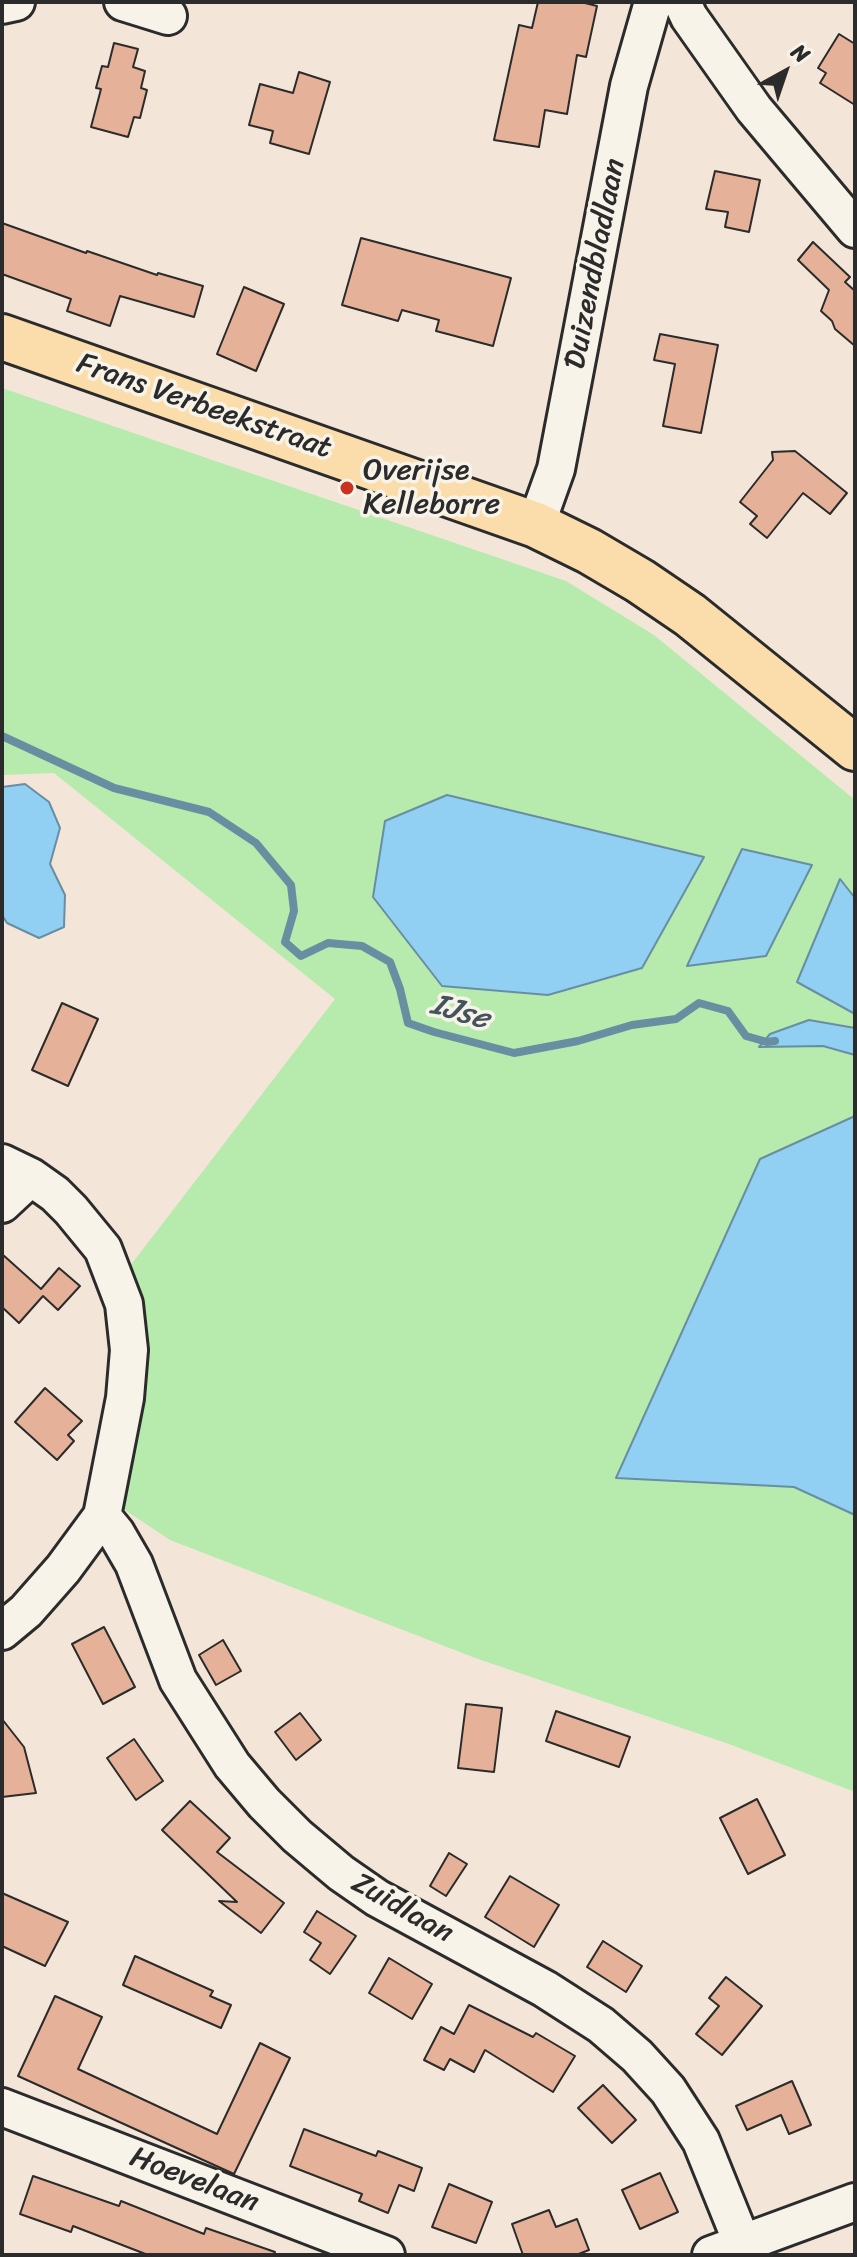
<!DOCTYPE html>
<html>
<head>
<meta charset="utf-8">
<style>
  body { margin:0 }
  #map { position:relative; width:857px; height:2257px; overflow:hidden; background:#f3e6d8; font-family:Sriracha,sans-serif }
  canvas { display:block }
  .frame { position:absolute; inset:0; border:4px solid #2b2b2b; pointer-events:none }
  .north { position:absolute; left:745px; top:32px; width:80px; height:80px; -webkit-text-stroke:6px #f7f3e8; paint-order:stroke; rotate:40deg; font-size:22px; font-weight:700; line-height:32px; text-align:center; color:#2b2b2b }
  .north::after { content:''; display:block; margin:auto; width:28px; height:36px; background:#2b2b2b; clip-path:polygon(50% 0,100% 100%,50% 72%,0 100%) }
</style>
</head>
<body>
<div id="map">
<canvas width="857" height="2257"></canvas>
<div class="frame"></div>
<div class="north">N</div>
</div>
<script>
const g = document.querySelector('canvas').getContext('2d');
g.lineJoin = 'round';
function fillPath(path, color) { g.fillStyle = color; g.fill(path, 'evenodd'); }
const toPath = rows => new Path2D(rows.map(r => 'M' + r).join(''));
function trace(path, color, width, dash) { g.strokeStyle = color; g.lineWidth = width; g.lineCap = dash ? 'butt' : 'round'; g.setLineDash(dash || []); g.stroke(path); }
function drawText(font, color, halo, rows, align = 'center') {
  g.font = font + ' Sriracha,sans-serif'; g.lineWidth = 7; g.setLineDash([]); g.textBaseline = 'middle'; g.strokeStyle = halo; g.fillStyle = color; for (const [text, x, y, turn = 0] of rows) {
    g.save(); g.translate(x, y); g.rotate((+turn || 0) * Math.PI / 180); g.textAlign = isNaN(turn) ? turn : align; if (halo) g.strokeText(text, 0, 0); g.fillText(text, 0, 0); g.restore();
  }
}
fillPath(toPath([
  [2,388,566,581,654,635,855,800,855,898,841,880,797,982,855,1014,855,1116,760,1159,616,1477,794,1487,855,1515,855,1792,729,1744,478,1659,170,1540,119,1506,150,1349,130,1266,335,999,54,773,2,775]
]), '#b6ebad');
const water = toPath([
  [25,784,49,802,60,828,50,864,65,895,64,927,39,938,7,923,2,915,2,787,25,784],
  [447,795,704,857,642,968,548,995,442,986,373,897,385,821,447,795],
  [742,849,812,865,766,956,687,966,742,849],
  [840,879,855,898,855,1014,797,982,840,879],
  [809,1020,855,1028,855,1055,823,1046,759,1047,770,1034,809,1020],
  [855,1116,855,1515,794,1487,616,1478,760,1159,855,1116]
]);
fillPath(water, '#91d0f2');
trace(water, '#688ea2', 2);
trace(toPath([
  [2,736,114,788,209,812,256,843,291,885,294,911,285,942,301,956,328,943,362,946,390,962,400,989,408,1023,434,1032,514,1053,578,1041,632,1025,676,1019,699,1003,728,1011,746,1036,767,1042,775,1041]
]), '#688ea2', 8);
const building = toPath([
  [538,2,581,2,597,6,586,57,577,55,567,114,545,110,539,147,494,140,519,25,532,28,538,2],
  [839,34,855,44,855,105,820,83,826,73,818,68,839,34],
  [114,43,138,49,133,67,145,71,141,88,147,90,140,118,134,117,128,137,91,127,101,89,96,88,102,66,108,67,114,43],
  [299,72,330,82,309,154,270,143,273,131,249,125,260,84,293,93,299,72],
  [715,171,760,180,749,232,725,227,728,212,706,209,715,171],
  [2,223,86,253,87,251,157,275,158,273,203,286,194,317,120,296,110,326,67,311,71,299,2,274,2,223],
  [361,238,511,278,493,346,436,331,439,320,402,310,398,321,342,305,361,238],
  [813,242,850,277,845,282,855,291,855,346,835,329,832,321,821,311,829,290,798,260,813,242],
  [244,287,284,304,256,371,217,354,244,287],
  [660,334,718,345,701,433,663,426,675,364,654,360,660,334],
  [795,451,847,493,830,514,803,493,767,538,750,524,757,516,740,502,773,460,772,452,795,451],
  [62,1003,98,1019,68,1086,32,1070,62,1003],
  [2,1254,41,1289,59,1268,80,1286,58,1310,43,1296,19,1323,2,1307,2,1254],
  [45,1388,82,1421,68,1435,74,1441,57,1460,15,1422,45,1388],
  [104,1627,135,1687,103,1704,72,1644,104,1627],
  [223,1640,241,1671,216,1685,199,1655,223,1640],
  [466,1704,502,1708,494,1772,458,1768,466,1704],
  [556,1711,630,1737,619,1767,546,1741,556,1711],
  [300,1713,321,1740,296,1760,275,1732,300,1713],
  [2,1719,24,1747,36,1793,2,1797,2,1719],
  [134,1739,163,1781,136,1800,107,1758,134,1739],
  [757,1799,785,1855,748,1874,720,1818,757,1799],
  [190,1801,230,1838,217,1852,284,1903,261,1933,219,1901,237,1902,162,1830,190,1801],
  [449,1853,467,1864,446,1896,430,1886,449,1853],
  [510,1876,559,1905,534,1947,485,1917,510,1876],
  [2,1893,68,1922,45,1966,2,1946,2,1893],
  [317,1911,356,1936,330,1974,310,1960,321,1943,304,1932,317,1911],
  [603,1941,642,1966,626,1992,587,1967,603,1941],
  [135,1956,213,1991,210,1996,231,2005,221,2028,123,1985,135,1956],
  [389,1958,432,1984,412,2019,369,1993,389,1958],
  [726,1977,762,2006,722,2055,696,2034,719,2006,709,1998,726,1977],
  [55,1996,102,2017,78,2069,217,2134,260,2043,290,2058,234,2174,18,2076,55,1996],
  [469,2005,533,2037,536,2033,575,2056,553,2092,485,2050,474,2072,450,2059,444,2070,424,2060,441,2027,454,2034,469,2005],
  [792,2081,811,2125,789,2134,781,2115,747,2130,736,2106,792,2081],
  [603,2085,636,2120,612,2143,578,2108,603,2085],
  [304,2129,376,2156,378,2151,422,2168,414,2191,399,2185,388,2213,359,2201,362,2194,290,2166,304,2129],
  [660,2173,678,2212,640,2229,622,2190,660,2173],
  [33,2176,119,2206,121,2201,204,2234,206,2228,275,2252,274,2255,148,2255,73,2226,71,2232,20,2214,33,2176],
  [449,2184,492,2202,476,2243,432,2227,449,2184],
  [549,2210,556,2227,577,2219,589,2250,576,2255,523,2255,512,2224,549,2210]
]);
fillPath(building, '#e5b198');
trace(building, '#2b2b2b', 2);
const minor = toPath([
  [123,2,168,16],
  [682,2,689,17,754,109,855,229],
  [2,5,16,2],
  [536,525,556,469,629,86,653,2],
  [2,1163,31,1177,55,1194,71,1210,103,1249,124,1304,129,1350,125,1398,102,1516,63,1569,26,1611,2,1631],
  [2,1204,31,1177],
  [102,1516,116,1533,134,1564,178,1680,232,1765,264,1803,297,1836,341,1873,377,1898,545,1989,601,2025,637,2056,668,2090,701,2141,747,2255],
  [2,2107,386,2255],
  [711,2255,855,2202]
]);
const major = toPath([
  [2,337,536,525,589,551,640,581,690,615,855,748]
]);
trace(minor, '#2b2b2b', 42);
trace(major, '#2b2b2b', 50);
trace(minor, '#f7f3e8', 36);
trace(major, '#faddab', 44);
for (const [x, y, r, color] of [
  [347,488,8,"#c8321e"]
]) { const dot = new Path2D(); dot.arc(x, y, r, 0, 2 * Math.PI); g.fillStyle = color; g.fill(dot); trace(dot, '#f7f3e8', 3); }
drawText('30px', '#2b2b2b', '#f7f3e8', [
  ["Duizendbladlaan",596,264,-79],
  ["Frans Verbeekstraat",204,407,19],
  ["Zuidlaan",402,1909,30],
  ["Hoevelaan",194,2181,21]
]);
drawText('30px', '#2b2b2b', '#f7f3e8', [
  ["Overijse",363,471],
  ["Kelleborre",363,505]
], 'left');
drawText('italic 32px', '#44545d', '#f7f3e8', [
  ["IJse",460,1013,16]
]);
</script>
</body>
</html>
